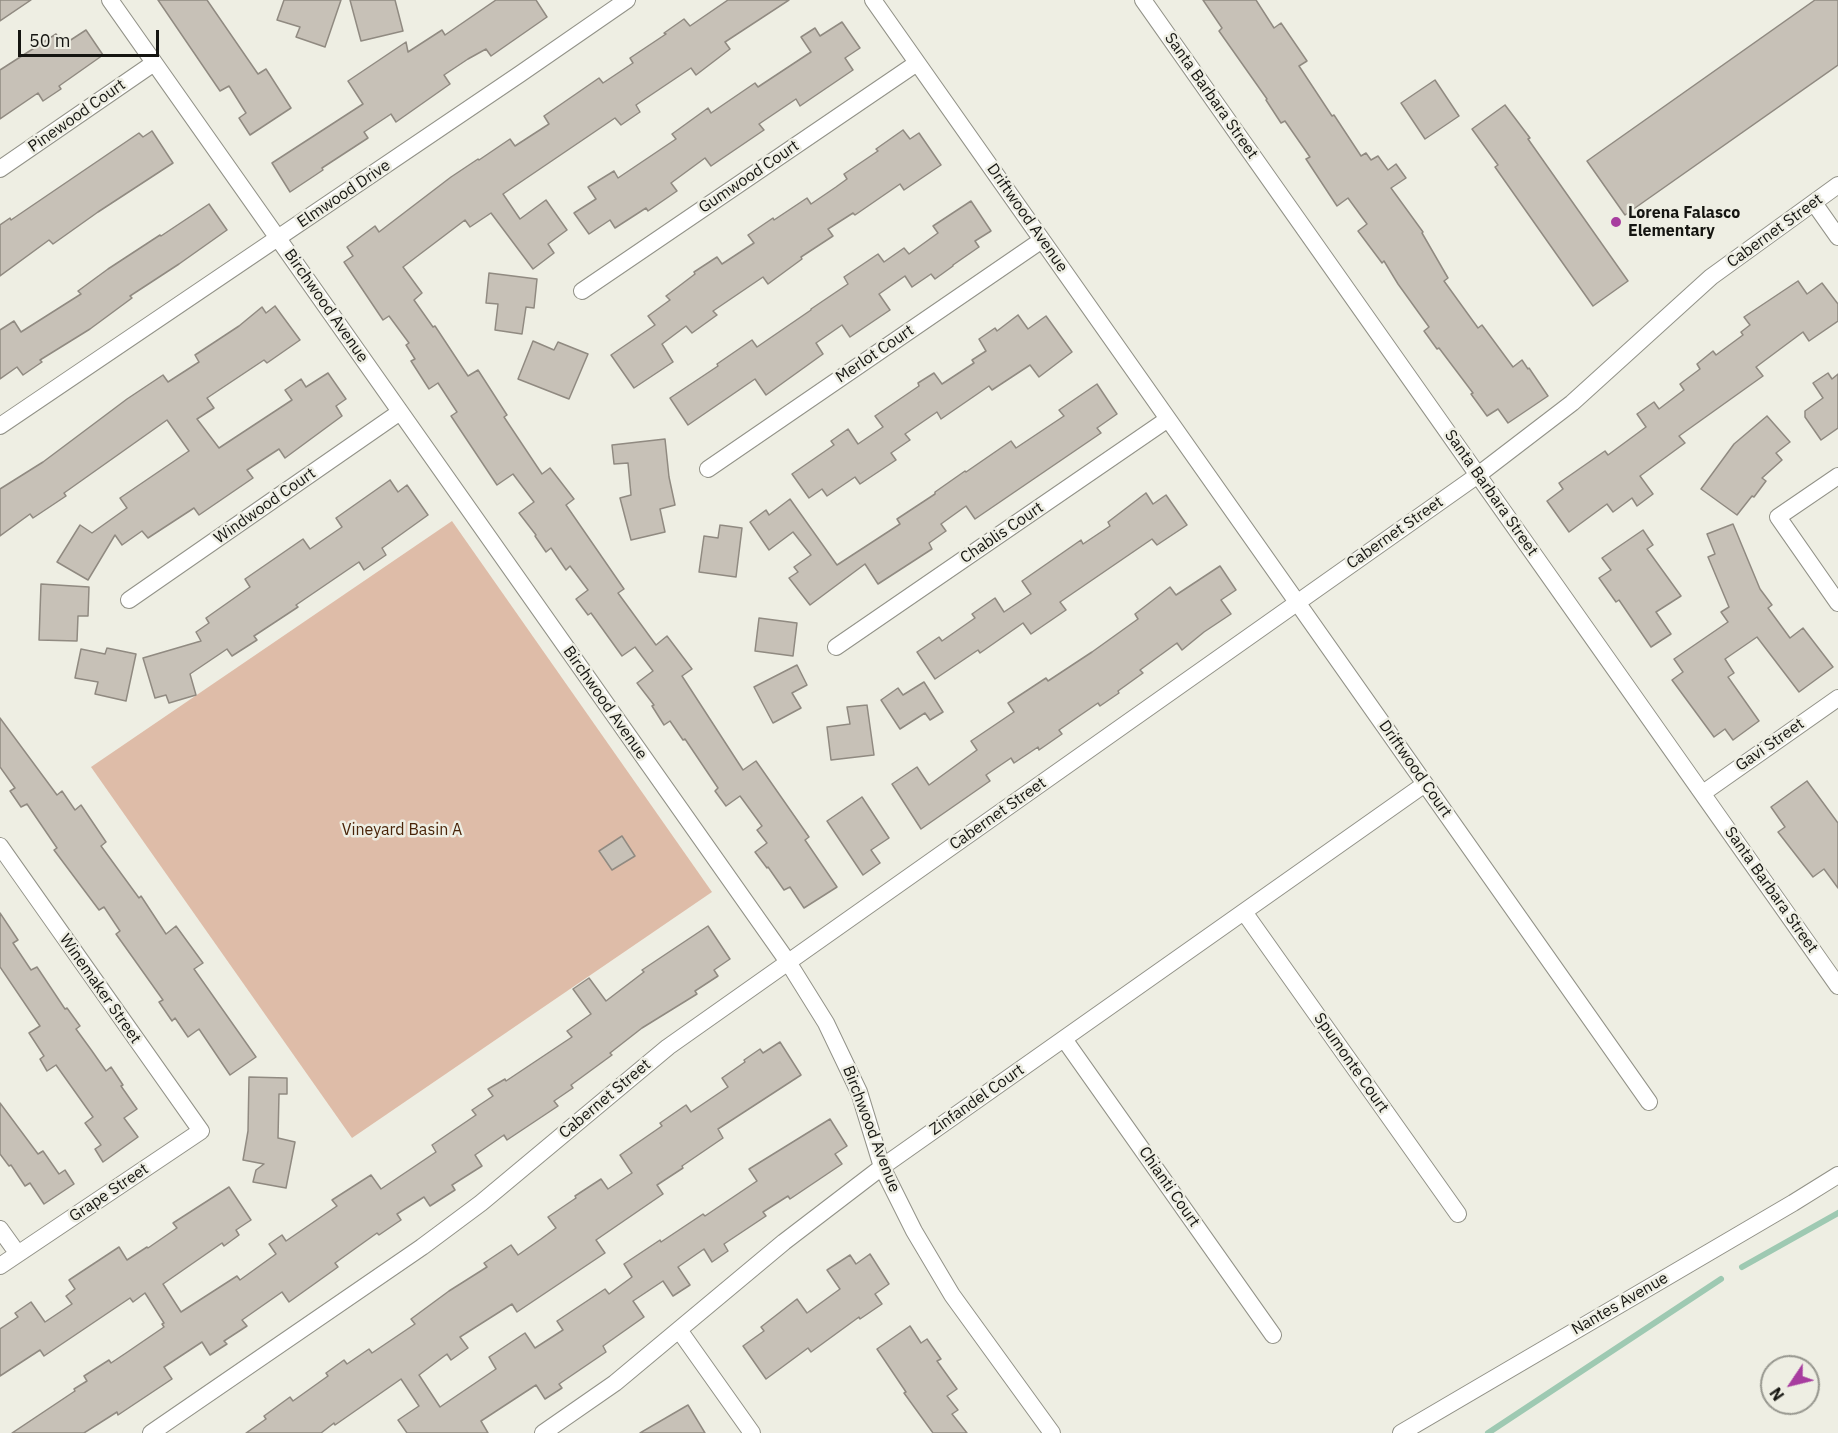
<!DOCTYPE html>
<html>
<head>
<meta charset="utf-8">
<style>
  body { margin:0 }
  #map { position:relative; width:1838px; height:1433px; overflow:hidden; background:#eeeee3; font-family:"IBM Plex Sans",sans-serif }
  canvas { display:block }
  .north { position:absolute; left:1760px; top:1355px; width:60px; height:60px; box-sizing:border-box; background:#eeeee3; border:2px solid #97978f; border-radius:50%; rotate:235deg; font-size:16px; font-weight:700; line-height:24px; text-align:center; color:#151511 }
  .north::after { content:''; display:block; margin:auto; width:21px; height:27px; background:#a73d9f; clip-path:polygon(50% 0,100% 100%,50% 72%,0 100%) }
  .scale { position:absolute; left:18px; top:30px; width:141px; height:27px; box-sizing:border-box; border:3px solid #151511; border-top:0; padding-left:8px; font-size:18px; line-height:21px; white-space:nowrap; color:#151511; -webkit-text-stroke:4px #eeeee3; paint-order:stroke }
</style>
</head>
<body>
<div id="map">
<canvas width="1838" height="1433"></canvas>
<div class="north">N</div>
<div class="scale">50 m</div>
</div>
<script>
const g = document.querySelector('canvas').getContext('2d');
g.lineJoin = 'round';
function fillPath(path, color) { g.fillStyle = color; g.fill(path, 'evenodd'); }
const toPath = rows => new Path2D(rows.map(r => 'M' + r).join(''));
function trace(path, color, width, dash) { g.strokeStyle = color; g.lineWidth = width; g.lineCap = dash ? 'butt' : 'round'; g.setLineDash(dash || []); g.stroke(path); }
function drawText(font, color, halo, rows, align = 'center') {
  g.font = font + ' "IBM Plex Sans",sans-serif'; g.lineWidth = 5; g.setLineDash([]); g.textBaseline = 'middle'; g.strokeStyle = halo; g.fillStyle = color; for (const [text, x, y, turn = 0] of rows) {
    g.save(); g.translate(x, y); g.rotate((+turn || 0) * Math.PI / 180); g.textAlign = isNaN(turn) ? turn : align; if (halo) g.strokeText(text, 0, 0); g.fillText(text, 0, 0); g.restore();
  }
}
fillPath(toPath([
  [452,521,712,892,352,1138,91,767]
]), '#debca8');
trace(toPath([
  [1742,1267,1838,1213],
  [1488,1433,1721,1279]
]), '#9ec9b2', 6);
const building = toPath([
  [0,0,31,0,0,21,0,0],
  [158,0,207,0,258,74,266,69,291,108,250,135,239,118,246,113,229,86,220,91,158,0],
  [284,0,341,0,325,47,296,37,300,27,277,20,284,0],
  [350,0,395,0,403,31,361,41,350,0],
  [496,0,536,0,547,17,491,56,486,49,468,59,444,75,450,84,396,122,391,114,364,132,368,138,322,168,323,170,290,192,272,163,363,104,348,81,406,42,408,52,442,30,445,35,496,0],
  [728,0,789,0,725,42,730,49,696,75,691,68,636,105,640,112,621,125,615,118,503,194,520,219,546,200,567,230,548,244,554,253,533,269,491,213,470,227,465,220,403,267,422,293,414,300,433,327,435,326,468,376,478,370,507,415,504,417,542,474,550,468,574,499,566,505,624,589,618,593,656,645,667,636,692,669,682,676,743,770,756,761,809,837,805,840,837,887,804,908,790,887,784,890,768,867,767,868,755,852,767,843,757,830,762,826,740,796,726,806,715,791,718,788,685,739,683,740,670,721,664,725,652,706,654,705,637,683,653,671,635,647,622,656,591,613,588,615,576,599,588,590,570,566,566,570,551,548,546,552,535,536,536,535,519,513,534,502,513,474,497,485,451,416,457,412,438,383,429,389,411,361,415,359,406,345,409,343,389,316,383,320,344,262,353,256,347,247,375,226,379,232,451,177,478,159,479,160,510,139,515,146,549,124,544,116,599,78,603,83,633,63,630,58,666,34,664,33,684,19,690,26,728,0],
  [1203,0,1256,0,1274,28,1281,23,1307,61,1299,66,1332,116,1334,115,1361,156,1366,153,1371,160,1378,156,1388,170,1396,164,1406,178,1391,188,1423,232,1422,233,1448,278,1444,281,1478,328,1482,325,1513,367,1522,360,1528,369,1529,368,1548,396,1508,423,1498,409,1487,416,1471,394,1473,393,1439,348,1437,349,1424,331,1429,327,1398,284,1384,261,1382,263,1358,231,1367,224,1348,198,1337,206,1306,159,1310,157,1285,121,1281,123,1266,100,1267,99,1219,31,1222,28,1203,0],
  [1815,0,1838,0,1838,65,1625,215,1587,161,1815,0],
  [842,22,860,48,845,58,853,70,800,106,796,99,759,124,764,130,711,166,705,158,671,183,677,191,648,211,646,208,615,228,610,220,589,234,574,213,596,199,588,187,614,171,618,178,676,139,672,134,708,108,711,113,755,83,758,87,811,52,801,37,815,28,820,36,842,22],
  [86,30,103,55,59,86,61,89,43,101,38,93,0,119,0,70,56,34,63,45,86,30],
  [1435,80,1459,116,1425,139,1401,103,1435,80],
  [1505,105,1530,138,1528,139,1628,281,1593,306,1495,167,1498,165,1472,129,1505,105],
  [903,130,910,139,919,133,941,165,904,190,900,184,855,215,853,213,828,229,833,236,801,257,802,259,768,284,763,277,713,311,717,315,692,333,686,326,662,344,673,362,634,388,611,355,655,325,648,316,670,300,666,296,695,274,694,272,717,257,722,264,754,243,748,235,773,218,774,220,807,198,811,204,836,187,847,179,844,174,878,151,876,149,903,130],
  [152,131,173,163,98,212,53,244,49,240,0,276,0,225,10,218,11,220,139,133,143,137,152,131],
  [971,201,991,231,975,241,979,247,953,265,953,266,935,279,931,274,912,287,905,276,879,294,890,310,850,337,842,325,816,343,823,354,766,395,755,379,688,425,670,398,718,366,717,364,752,340,757,347,811,310,811,309,848,284,844,277,878,254,884,262,904,248,909,254,938,233,933,226,971,201],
  [209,204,227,230,179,264,130,296,132,298,90,329,40,360,42,362,23,375,17,367,0,379,0,330,14,321,21,332,81,294,78,291,108,269,160,235,161,236,209,204],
  [489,273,537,279,534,308,526,307,522,334,495,330,498,304,486,303,489,273],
  [1798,281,1807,294,1822,283,1838,304,1838,321,1809,341,1803,332,1756,367,1763,376,1679,436,1685,443,1640,476,1653,494,1637,506,1632,498,1613,512,1607,504,1569,532,1547,501,1563,489,1559,483,1605,451,1608,455,1646,427,1637,414,1654,402,1659,409,1684,390,1680,384,1700,369,1697,364,1713,351,1716,355,1743,335,1741,332,1750,325,1744,317,1798,281],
  [275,306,300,340,267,363,264,360,207,398,214,408,197,419,219,448,292,400,285,390,301,379,306,387,328,373,346,399,336,406,342,416,285,458,279,449,247,470,253,478,199,515,194,508,148,538,142,531,122,545,115,535,88,580,57,562,80,525,92,533,127,508,120,498,189,451,167,420,64,493,66,496,33,518,30,514,0,536,0,489,43,462,127,399,163,375,168,382,199,362,195,355,239,326,262,307,266,313,275,306],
  [1018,315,1028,329,1046,316,1072,352,1039,377,1030,365,992,390,989,386,941,419,937,412,905,434,910,440,891,453,896,460,860,484,855,477,827,496,822,489,809,498,792,474,834,445,831,441,848,429,858,444,883,427,875,416,919,386,918,383,934,373,942,384,974,363,972,360,986,351,979,339,995,328,997,331,1018,315],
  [533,341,554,350,558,342,588,354,569,399,518,379,533,341],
  [1828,373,1832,379,1838,374,1838,428,1821,440,1805,417,1805,411,1823,398,1813,383,1828,373],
  [1097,384,1117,414,1097,428,1101,433,975,519,966,506,941,524,946,531,929,543,932,549,878,584,865,564,810,605,789,578,798,572,794,567,811,555,793,532,769,550,750,522,766,510,769,515,790,499,837,565,900,524,897,519,935,494,935,492,965,471,966,472,1011,441,1016,448,1064,416,1059,410,1097,384],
  [1767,416,1790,442,1776,453,1782,460,1762,478,1766,481,1754,497,1752,496,1737,515,1701,489,1734,444,1767,416],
  [665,439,669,477,675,505,660,509,665,532,631,540,620,498,631,495,628,463,614,464,612,445,665,439],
  [390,480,398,492,407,485,428,515,382,548,386,555,364,570,359,562,296,605,298,607,254,636,257,640,232,656,227,649,190,674,196,695,169,703,166,695,155,698,143,658,201,641,196,632,209,623,206,618,250,587,245,579,303,539,310,549,342,527,336,518,390,480],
  [1146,493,1153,504,1166,495,1187,525,1157,545,1152,539,1060,602,1066,610,1031,634,1023,623,980,653,978,650,935,679,917,652,939,637,942,641,975,618,972,614,995,598,1004,612,1031,594,1022,581,1081,540,1083,544,1110,526,1108,522,1146,493],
  [1733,524,1760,589,1772,605,1768,608,1790,638,1803,628,1833,667,1799,692,1757,637,1725,659,1734,673,1728,677,1759,721,1733,740,1725,729,1714,737,1672,680,1683,672,1674,659,1728,622,1721,612,1729,607,1708,557,1715,554,1707,534,1733,524],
  [720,525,742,528,736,577,699,572,704,536,718,538,720,525],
  [1643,530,1653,545,1647,549,1681,596,1656,612,1671,634,1651,647,1619,600,1616,602,1599,578,1611,570,1602,558,1643,530],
  [1220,566,1236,590,1221,600,1231,614,1204,632,1182,650,1177,643,1140,670,1143,673,1118,691,1119,693,1100,706,1098,703,1059,730,1062,734,1039,750,1038,747,1014,763,1011,758,986,775,990,781,921,829,892,784,917,767,929,785,977,750,971,741,1014,712,1008,703,1046,678,1048,681,1092,652,1138,619,1135,614,1170,587,1176,595,1220,566],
  [41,584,89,587,88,616,78,616,77,641,39,640,41,584],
  [759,618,797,623,793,656,755,651,759,618],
  [107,648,136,654,126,701,95,694,98,682,75,678,81,649,105,654,107,648],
  [797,665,807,685,792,693,801,708,773,723,754,687,797,665],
  [924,682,943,712,930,720,925,713,900,729,881,700,898,688,903,695,924,682],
  [867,705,874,755,831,760,827,727,850,724,847,707,867,705],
  [0,718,57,795,62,791,75,810,81,805,106,842,101,846,139,898,141,896,166,934,176,926,203,963,194,969,256,1057,230,1075,199,1029,188,1037,175,1018,172,1021,159,1002,163,1000,116,934,120,931,104,907,99,910,54,850,57,848,27,804,21,807,10,791,15,788,0,767,0,718],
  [1807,781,1838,823,1838,888,1824,869,1813,877,1778,832,1785,827,1771,807,1807,781],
  [862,797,889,838,871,850,880,863,863,875,827,821,862,797],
  [622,836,635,856,612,870,599,851,622,836],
  [0,913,18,940,13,943,31,970,37,967,65,1009,67,1008,80,1026,76,1029,92,1051,106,1071,111,1067,123,1085,121,1086,137,1109,124,1118,138,1137,103,1162,95,1149,101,1145,85,1123,93,1117,56,1065,47,1071,40,1059,44,1056,29,1033,40,1026,0,967,0,913],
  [708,926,730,959,714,970,718,976,695,991,697,994,642,1028,610,1053,612,1055,571,1085,573,1088,554,1101,558,1106,507,1140,504,1135,475,1155,482,1166,452,1185,455,1190,430,1206,424,1197,397,1214,401,1220,379,1235,377,1233,335,1263,338,1267,289,1302,282,1292,242,1320,247,1326,224,1341,227,1344,210,1355,202,1342,164,1367,172,1379,118,1415,117,1412,84,1433,12,1433,75,1391,74,1389,87,1381,84,1376,109,1360,111,1363,126,1353,164,1327,162,1324,164,1323,145,1293,133,1302,130,1298,44,1356,40,1350,0,1376,0,1329,18,1317,15,1313,31,1302,45,1322,72,1304,66,1296,75,1289,69,1280,119,1247,127,1260,147,1247,148,1248,177,1228,173,1223,229,1187,251,1220,236,1230,239,1235,224,1246,222,1243,163,1284,181,1312,237,1276,240,1280,276,1254,269,1244,282,1235,286,1241,337,1206,332,1200,371,1175,381,1189,436,1152,432,1145,476,1115,472,1110,493,1096,488,1089,505,1079,506,1081,572,1037,567,1031,591,1014,573,989,589,978,606,1001,644,972,642,970,708,926],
  [780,1042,801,1075,718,1129,723,1138,682,1166,683,1168,657,1185,663,1194,596,1240,605,1253,517,1312,512,1304,460,1337,468,1348,451,1360,447,1354,419,1375,440,1407,496,1369,489,1357,525,1333,535,1348,563,1330,557,1321,605,1289,609,1294,632,1277,624,1264,660,1240,661,1242,703,1214,705,1216,757,1181,749,1169,830,1119,847,1146,835,1154,842,1164,790,1199,788,1196,763,1212,766,1216,724,1244,728,1251,712,1262,704,1249,678,1267,690,1285,673,1296,663,1281,633,1301,644,1317,603,1346,606,1352,559,1384,562,1388,545,1399,536,1385,481,1421,488,1433,407,1433,398,1420,419,1406,401,1379,335,1425,334,1423,321,1433,246,1433,266,1419,264,1416,290,1397,293,1401,328,1376,326,1373,344,1360,347,1364,369,1349,372,1353,415,1324,411,1319,449,1291,487,1267,484,1263,511,1245,518,1255,541,1239,556,1228,548,1217,576,1198,575,1196,601,1179,608,1189,632,1173,620,1155,662,1126,660,1123,686,1105,691,1112,728,1087,722,1078,745,1062,744,1060,760,1049,763,1053,780,1042],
  [249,1077,287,1078,287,1094,279,1094,278,1138,295,1142,286,1188,253,1182,256,1170,264,1164,243,1160,248,1131,249,1077],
  [0,1103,38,1154,43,1151,59,1174,65,1170,74,1184,44,1204,30,1183,25,1186,11,1165,9,1166,0,1154,0,1103],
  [870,1254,889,1284,875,1294,882,1304,860,1319,859,1317,811,1352,808,1348,766,1379,743,1346,764,1331,761,1327,797,1299,807,1313,840,1289,827,1270,850,1255,856,1264,870,1254],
  [910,1326,921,1343,927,1339,941,1359,937,1361,957,1389,947,1396,958,1410,952,1414,967,1433,933,1433,904,1393,906,1392,877,1349,910,1326],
  [688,1405,705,1433,640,1433,688,1405]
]);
fillPath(building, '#c7c1b7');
trace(building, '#908a81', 1.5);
const minor = toPath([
  [110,0,788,962,826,1023,859,1092,882,1167,914,1231,952,1295,1052,1433],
  [873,0,1649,1102],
  [1143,0,1838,986],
  [0,169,154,63],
  [1814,203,1838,237],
  [582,291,917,63],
  [0,426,520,74,627,0],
  [708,469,1042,240],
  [1838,476,1778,517,1838,603],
  [129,600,400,412],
  [836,647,1168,419],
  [1703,793,1838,698],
  [0,846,201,1131,0,1266],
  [1244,912,1458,1214],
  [1064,1039,1273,1335],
  [0,1229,18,1254],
  [679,1330,752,1433],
  [151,1433,422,1247,481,1203,668,1047,1478,475,1572,403,1711,277,1838,185],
  [543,1433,615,1383,784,1242,882,1167,1425,784],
  [1401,1433,1793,1203,1838,1175]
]);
trace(minor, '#929288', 18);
trace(minor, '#fff', 16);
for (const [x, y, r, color] of [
  [1616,222,6,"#a73d9f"]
]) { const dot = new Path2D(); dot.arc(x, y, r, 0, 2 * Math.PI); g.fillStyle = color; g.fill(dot); trace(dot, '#eeeee3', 2); }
drawText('16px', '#151511', '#eeeee3', [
  ["Santa Barbara Street",1211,96,55],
  ["Pinewood Court",77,116,-35],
  ["Gumwood Court",749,177,-34],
  ["Elmwood Drive",344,194,-34],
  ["Driftwood Avenue",1027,218,55],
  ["Cabernet Street",1775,231,-36],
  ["Birchwood Avenue",326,306,55],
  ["Merlot Court",875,354,-34],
  ["Santa Barbara Street",1491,493,55],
  ["Windwood Court",265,506,-35],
  ["Chablis Court",1002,533,-34],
  ["Cabernet Street",1395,533,-35],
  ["Birchwood Avenue",605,703,55],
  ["Gavi Street",1770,745,-35],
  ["Driftwood Court",1415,769,55],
  ["Cabernet Street",998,814,-35],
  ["Santa Barbara Street",1771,890,55],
  ["Winemaker Street",100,989,55],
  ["Spumonte Court",1351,1063,55],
  ["Cabernet Street",605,1099,-40],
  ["Zinfandel Court",977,1100,-35],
  ["Birchwood Avenue",871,1129,69],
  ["Chianti Court",1169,1187,55],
  ["Grape Street",109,1193,-34],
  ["Nantes Avenue",1620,1304,-30]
]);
drawText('bold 16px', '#151511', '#eeeee3', [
  ["Lorena Falasco",1628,213],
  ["Elementary",1628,231]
], 'left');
drawText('16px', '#492409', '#eeeee3', [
  ["Vineyard Basin A",402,830]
]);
</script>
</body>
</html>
